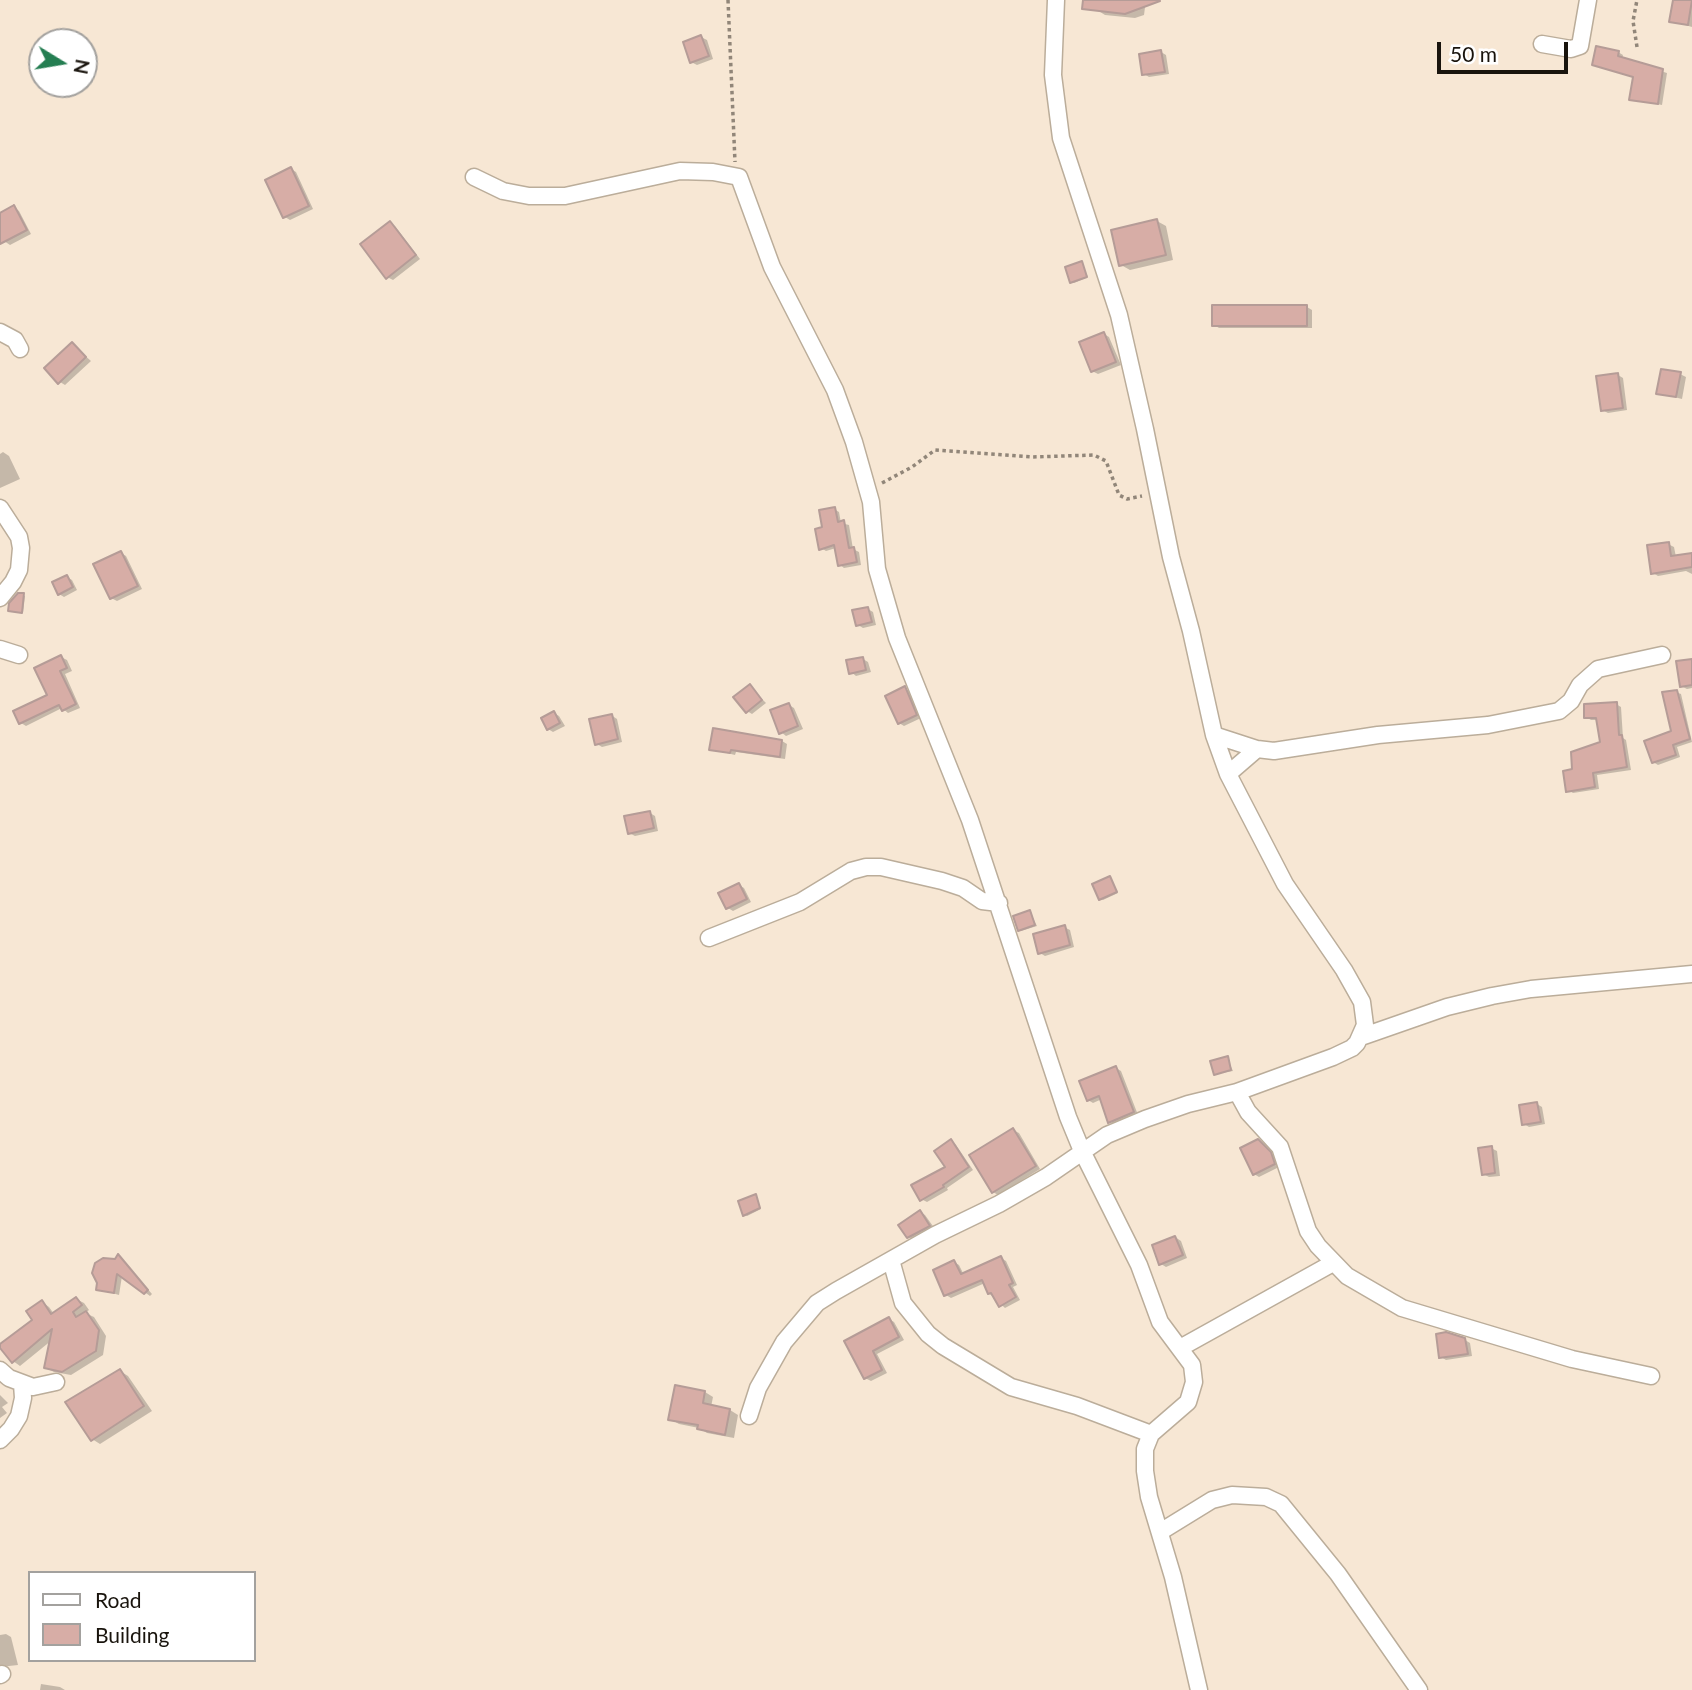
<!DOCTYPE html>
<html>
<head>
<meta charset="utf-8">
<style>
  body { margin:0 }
  #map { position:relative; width:1692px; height:1690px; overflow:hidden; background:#f7e7d4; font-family:Lato,sans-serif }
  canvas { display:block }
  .legend { position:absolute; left:28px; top:1571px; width:228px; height:91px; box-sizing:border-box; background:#fff; border:2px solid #a3a19e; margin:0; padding:9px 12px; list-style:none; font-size:21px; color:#19140d }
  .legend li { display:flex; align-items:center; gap:14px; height:35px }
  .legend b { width:35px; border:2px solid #a3a19e }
  .north { position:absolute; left:28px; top:28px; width:70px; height:70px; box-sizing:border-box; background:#fff; border:2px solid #a3a19e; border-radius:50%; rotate:101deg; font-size:19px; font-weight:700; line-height:28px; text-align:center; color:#19140d }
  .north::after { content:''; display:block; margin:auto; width:24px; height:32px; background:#257e52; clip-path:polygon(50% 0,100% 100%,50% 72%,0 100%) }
  .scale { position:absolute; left:1437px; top:42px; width:131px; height:32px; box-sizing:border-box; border:4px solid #19140d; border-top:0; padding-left:9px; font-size:21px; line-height:24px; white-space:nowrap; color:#19140d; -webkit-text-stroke:5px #fff; paint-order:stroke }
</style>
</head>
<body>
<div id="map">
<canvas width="1692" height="1690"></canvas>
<ul class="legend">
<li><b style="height:9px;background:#fff"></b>Road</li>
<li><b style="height:19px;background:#d7ada6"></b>Building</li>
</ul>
<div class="north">N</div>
<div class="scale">50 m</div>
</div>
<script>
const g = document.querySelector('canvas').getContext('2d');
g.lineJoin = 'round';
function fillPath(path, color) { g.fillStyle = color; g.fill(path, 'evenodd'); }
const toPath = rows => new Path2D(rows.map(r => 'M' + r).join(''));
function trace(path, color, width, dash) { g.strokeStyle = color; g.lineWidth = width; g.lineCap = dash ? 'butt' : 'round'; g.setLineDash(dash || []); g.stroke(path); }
fillPath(toPath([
  [1098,0,1146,0,1144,15,1135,18,1105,15,1097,10],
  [1675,0,1692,0,1692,27,1671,21],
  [701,37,707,40,713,59,697,65,691,62],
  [1161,52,1166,55,1169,74,1149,77,1144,74],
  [1618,52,1623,55,1622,59,1667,73,1662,105,1631,99,1635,78,1599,67],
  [291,169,296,172,313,209,290,220,285,217],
  [14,207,19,211,31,234,10,245,4,241,0,233,0,215],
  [1157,221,1166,226,1173,260,1130,270,1121,265],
  [390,223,395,226,420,259,393,280,387,277],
  [1082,263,1088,277,1074,283,1071,282],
  [1307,307,1312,310,1312,328,1219,328,1214,325],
  [1104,334,1109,337,1121,365,1098,374,1092,371],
  [72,344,91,361,65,385,60,382],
  [1680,374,1686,377,1682,399,1658,393],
  [1618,375,1623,378,1627,410,1608,413,1602,410],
  [3,452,9,456,20,479,0,488,0,454],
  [834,509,839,512,841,523,849,525,853,549,859,552,861,565,844,568,840,565,836,548,826,551,821,548,824,528],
  [1668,544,1674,547,1676,557,1692,554,1692,574,1686,571,1658,576,1653,573],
  [121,553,126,556,142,589,117,601,111,598],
  [67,577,72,580,77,590,64,597,59,594],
  [23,595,25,596,23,613,12,612],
  [868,609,873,612,876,625,863,628,858,625],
  [61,657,67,660,72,671,65,674,80,708,68,713,62,708,26,726,21,723,49,696],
  [863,659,868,662,871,672,856,676,851,672],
  [1692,661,1692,688,1687,689,1681,686],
  [750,687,766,703,752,714,747,711],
  [905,688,910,692,921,718,904,726,899,723],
  [1676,692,1681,694,1692,742,1677,747,1680,757,1658,765,1653,762,1673,732],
  [1616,704,1621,707,1623,738,1626,740,1631,770,1597,775,1599,789,1573,793,1568,790,1574,771,1602,744,1598,720,1591,720,1586,717],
  [789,705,794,708,803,729,786,736,781,732],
  [554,713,559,716,565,726,553,732,548,729],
  [611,715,617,719,622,742,602,747,597,744],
  [782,741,787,744,785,759,736,752,735,755,711,749],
  [650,813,655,816,658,831,635,836,629,833],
  [1109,878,1118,893,1103,900,1101,899],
  [739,885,744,888,751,902,733,911,728,908],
  [1030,912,1037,926,1021,931,1019,930],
  [1064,927,1070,930,1074,947,1045,956,1040,953],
  [1227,1058,1233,1071,1215,1074],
  [1116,1068,1121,1071,1138,1115,1114,1124,1109,1121,1102,1099,1093,1103,1088,1100],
  [1537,1104,1542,1107,1545,1124,1529,1127,1524,1124],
  [1013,1130,1019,1133,1040,1169,998,1195,993,1192],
  [951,1141,956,1145,973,1170,947,1188,948,1190,927,1202,921,1199,947,1167],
  [1258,1141,1276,1157,1279,1167,1259,1177,1254,1174],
  [1491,1148,1497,1151,1500,1176,1489,1177,1483,1174],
  [756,1196,761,1209,747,1216,745,1215],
  [920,1212,925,1215,935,1229,914,1240,909,1237,901,1225],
  [1175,1237,1181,1241,1187,1258,1166,1267,1161,1264],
  [119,1256,152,1294,150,1296,122,1276,119,1295,98,1289],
  [1001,1258,1006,1261,1017,1285,1013,1287,1020,1300,1005,1308,989,1293,985,1283,951,1298,946,1295,954,1262,959,1265,964,1275],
  [76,1299,84,1303,89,1310,85,1313,94,1317,106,1336,103,1355,71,1375,54,1372,46,1368,52,1340,20,1366,13,1361,42,1302,49,1307,54,1314],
  [889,1319,894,1322,904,1340,877,1354,887,1373,871,1381,865,1378,846,1342],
  [1465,1340,1470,1343,1472,1356,1446,1360,1441,1357],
  [120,1371,128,1376,152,1411,100,1444,92,1439],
  [705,1392,713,1397,711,1407,730,1410,738,1415,734,1438,707,1433,699,1428,679,1424,670,1419],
  [0,1395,8,1403,2,1407,7,1413,0,1418],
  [6,1634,11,1637,18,1665,0,1667,0,1635],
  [41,1684,60,1687,65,1690,40,1690]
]), '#0003');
const building = toPath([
  [1083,0,1159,0,1160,1,1125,14,1082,9,1083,0],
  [1673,0,1692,0,1688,25,1669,22,1673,0],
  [701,35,709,56,690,63,683,42,701,35],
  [1596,46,1619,51,1618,56,1663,69,1658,104,1629,100,1633,77,1592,65,1596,46],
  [1161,50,1165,72,1142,75,1139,54,1161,50],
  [291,167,309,206,283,218,265,180,291,167],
  [14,205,27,230,0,244,0,213,14,205],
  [1157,219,1166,255,1119,266,1111,230,1157,219],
  [390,221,416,255,386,279,360,244,390,221],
  [1082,261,1087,277,1070,283,1065,267,1082,261],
  [1212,305,1307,305,1307,326,1212,326,1212,305],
  [1104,332,1116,362,1091,372,1079,342,1104,332],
  [72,342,86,357,58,384,44,368,72,342],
  [1661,369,1681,372,1676,397,1656,394,1661,369],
  [1618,373,1623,408,1601,411,1596,376,1618,373],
  [835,507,838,522,844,520,849,548,854,547,857,562,838,566,834,545,819,550,815,529,822,527,819,510,835,507],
  [1669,542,1671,556,1692,553,1692,567,1651,574,1647,545,1669,542],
  [121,551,138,586,110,599,93,564,121,551],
  [67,575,73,587,58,595,52,582,67,575],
  [18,593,24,593,22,613,8,611,9,603,18,593],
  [868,607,872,622,856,626,852,610,868,607],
  [61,655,67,668,60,671,76,704,62,711,59,705,19,724,13,711,47,695,34,668,61,655],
  [863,657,866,670,849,674,846,660,863,657],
  [1692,659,1692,685,1680,687,1676,661,1692,659],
  [750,684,762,700,746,713,733,697,750,684],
  [905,686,917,715,898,724,885,696,905,686],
  [1677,690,1690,739,1673,745,1676,755,1652,763,1644,741,1671,731,1662,692,1677,690],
  [1617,702,1619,735,1622,735,1627,767,1593,773,1595,787,1566,792,1563,771,1572,769,1571,752,1600,742,1596,718,1584,718,1584,704,1617,702],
  [789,703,798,726,779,734,770,710,789,703],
  [554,711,560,723,547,730,541,718,554,711],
  [612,714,618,739,595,745,589,719,612,714],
  [713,728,782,740,780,757,731,750,730,753,709,750,713,728],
  [650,811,654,828,628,834,624,816,650,811],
  [1110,876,1117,892,1099,900,1092,884,1110,876],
  [739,883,747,899,726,909,718,893,739,883],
  [1030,910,1035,925,1018,931,1013,916,1030,910],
  [1065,925,1070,945,1038,954,1033,934,1065,925],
  [1228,1056,1231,1070,1214,1075,1210,1061,1228,1056],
  [1116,1066,1134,1112,1108,1123,1099,1096,1087,1101,1079,1081,1116,1066],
  [1537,1102,1541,1122,1522,1125,1519,1105,1537,1102],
  [1013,1128,1036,1166,992,1193,969,1155,1013,1128],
  [951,1139,969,1167,943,1185,944,1187,920,1201,911,1185,945,1167,934,1151,951,1139],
  [1258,1139,1271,1152,1275,1164,1253,1175,1240,1148,1258,1139],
  [1492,1146,1495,1173,1482,1175,1478,1148,1492,1146],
  [756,1194,760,1208,743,1216,738,1201,756,1194],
  [920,1210,930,1226,907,1238,898,1225,920,1210],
  [1175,1236,1183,1255,1159,1265,1152,1245,1175,1236],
  [118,1254,148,1290,144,1294,117,1274,114,1293,96,1290,97,1283,92,1273,95,1263,103,1258,115,1259,118,1254],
  [1001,1256,1013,1283,1009,1285,1016,1297,999,1307,991,1293,988,1294,982,1280,944,1296,933,1270,954,1260,961,1274,1001,1256],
  [76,1297,82,1305,73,1312,76,1317,86,1311,99,1330,96,1351,62,1372,44,1368,52,1329,12,1363,0,1348,0,1344,32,1320,26,1311,42,1300,51,1314,76,1297],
  [889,1317,899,1337,873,1351,882,1370,864,1379,844,1341,889,1317],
  [1446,1332,1465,1338,1468,1354,1439,1358,1436,1334,1446,1332],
  [120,1369,144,1406,91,1441,65,1402,120,1369],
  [675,1385,705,1391,703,1403,730,1409,725,1435,697,1429,698,1425,668,1420,675,1385]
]);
fillPath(building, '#d7ada6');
trace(building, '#b59c97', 2);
const street = toPath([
  [1542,44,1571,49,1580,46,1588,0],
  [474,177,503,191,529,196,565,196,680,171,713,172,739,177,772,267,835,390,854,442,871,502,877,569,897,638,970,820,1068,1117,1082,1151,1139,1265,1160,1322,1192,1365,1194,1382,1188,1402,1151,1434,1145,1449,1145,1471,1149,1497,1173,1577,1199,1690],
  [0,332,15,340,20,349],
  [0,508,19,537,21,548,19,570,13,582,0,598],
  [0,649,19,655],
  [1214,735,1257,749,1274,751,1378,735,1488,725,1559,711,1571,701,1580,685,1598,669,1662,655],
  [1228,774,1257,749],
  [709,938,800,902,851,871,866,867,881,867,942,881,963,888,982,901,999,903],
  [1361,1037,1447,1007,1492,996,1531,989,1692,974],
  [1237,1092,1248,1112,1280,1147,1308,1231,1318,1246,1347,1276,1402,1308,1572,1359,1651,1376],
  [891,1260,903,1303,928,1334,943,1346,1011,1387,1077,1406,1151,1434],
  [1180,1348,1333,1263],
  [0,1370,9,1378,33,1387,56,1382],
  [749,1416,758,1388,784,1342,817,1303,836,1291,935,1235,999,1204,1046,1177,1107,1135,1145,1119,1188,1104,1237,1092,1333,1057,1352,1048,1357,1043,1365,1025,1362,1002,1344,970,1285,884,1228,774,1214,735,1191,631,1171,557,1145,429,1119,315,1061,138,1053,75,1056,0],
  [0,1440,11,1429,19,1416,23,1398,22,1384],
  [1160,1532,1212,1500,1232,1495,1266,1497,1281,1504,1338,1574,1419,1690],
  [0,1675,2,1674]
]);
trace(street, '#bbad9a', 19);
trace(toPath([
  [728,0,735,162],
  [1637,47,1633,21,1637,0],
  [882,483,912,467,935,450,1032,457,1094,455,1106,461,1119,495,1127,499,1142,496]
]), '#918679', 3.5, [3.5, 3.5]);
trace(street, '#fff', 16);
</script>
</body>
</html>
